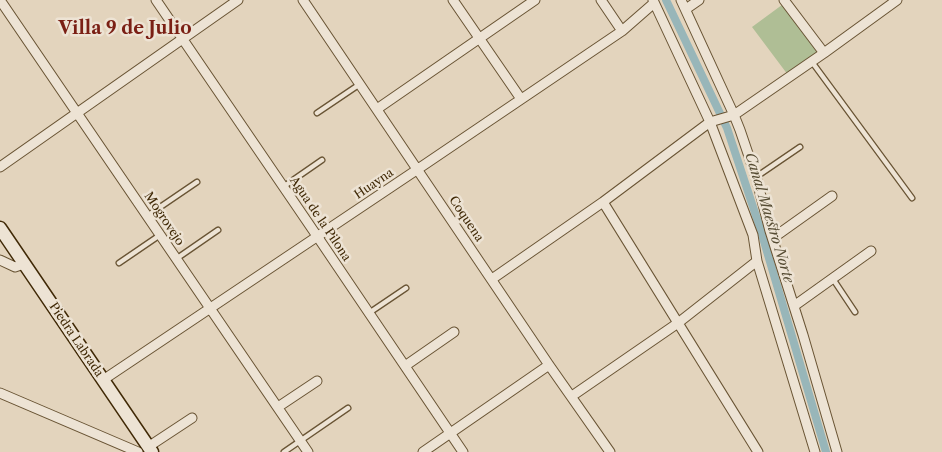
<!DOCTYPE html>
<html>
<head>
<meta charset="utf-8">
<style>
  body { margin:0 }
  canvas { display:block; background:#e3d4bd }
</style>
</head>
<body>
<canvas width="942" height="452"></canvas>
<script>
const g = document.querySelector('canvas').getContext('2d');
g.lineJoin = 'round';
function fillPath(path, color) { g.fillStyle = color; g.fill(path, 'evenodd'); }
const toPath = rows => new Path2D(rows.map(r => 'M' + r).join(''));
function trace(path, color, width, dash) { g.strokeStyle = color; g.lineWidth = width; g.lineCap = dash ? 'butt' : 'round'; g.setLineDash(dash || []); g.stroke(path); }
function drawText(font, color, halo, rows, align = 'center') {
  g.font = font + ' "Libre Caslon Text",serif'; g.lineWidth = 5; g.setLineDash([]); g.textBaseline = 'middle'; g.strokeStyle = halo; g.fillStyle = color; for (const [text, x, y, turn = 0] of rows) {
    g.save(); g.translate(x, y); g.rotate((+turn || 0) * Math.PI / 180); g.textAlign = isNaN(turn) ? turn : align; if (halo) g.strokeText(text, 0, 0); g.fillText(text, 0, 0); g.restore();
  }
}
fillPath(toPath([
  [786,2,822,51,788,75,752,27]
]), '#afbe95');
trace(toPath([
  [666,0,727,128,761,231,826,452]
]), '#98b6b9', 8);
const service = toPath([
  [812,62,912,198],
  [317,113,360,84],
  [756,177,800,147],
  [283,187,322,160],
  [147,216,197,182],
  [176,259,218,230],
  [119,263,160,235],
  [833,279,855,312],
  [369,313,406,288],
  [284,452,348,408]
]);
const minor = toPath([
  [0,0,308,452],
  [156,0,317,236,463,452],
  [303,0,549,365,610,452],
  [453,0,521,99],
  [601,0,622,31],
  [653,0,710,122,753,235,757,261,815,452],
  [681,0,734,115,740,130,756,177,770,231,803,335,837,452],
  [784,0,824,53],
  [686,9,699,0],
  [377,109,535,0],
  [0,167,238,0],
  [603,202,758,452],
  [773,238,832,196],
  [0,260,15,267,24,264],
  [492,279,603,202,710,122,734,115,824,53,897,0],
  [794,306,871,251],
  [405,366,454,332],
  [103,380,418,169,622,31,654,3],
  [0,393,138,452],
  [572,396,678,323,757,261],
  [278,407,317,381],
  [148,447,192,418],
  [423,452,549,365]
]);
const secondary = toPath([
  [0,228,152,452]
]);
trace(service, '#695434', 7);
trace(minor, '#695434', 11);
trace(secondary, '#402906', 15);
trace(service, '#ede3d4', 4.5);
trace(minor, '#ede3d4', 9);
trace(secondary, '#ede3d4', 12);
drawText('12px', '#402906', '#ede3d4', [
  ["Huayna",374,184,-34],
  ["Mogrovejo",164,219,56],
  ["Agua de la Pilona",320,219,56],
  ["Coquena",466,219,56],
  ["Piedra Labrada",76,340,56]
]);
drawText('italic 14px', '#564c33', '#ede3d4', [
  ["Canal Maestro Norte",769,218,73]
]);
drawText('bold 18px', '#7a1f14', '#ede3d4', [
  ["Villa 9 de Julio",125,29]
]);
</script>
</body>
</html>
